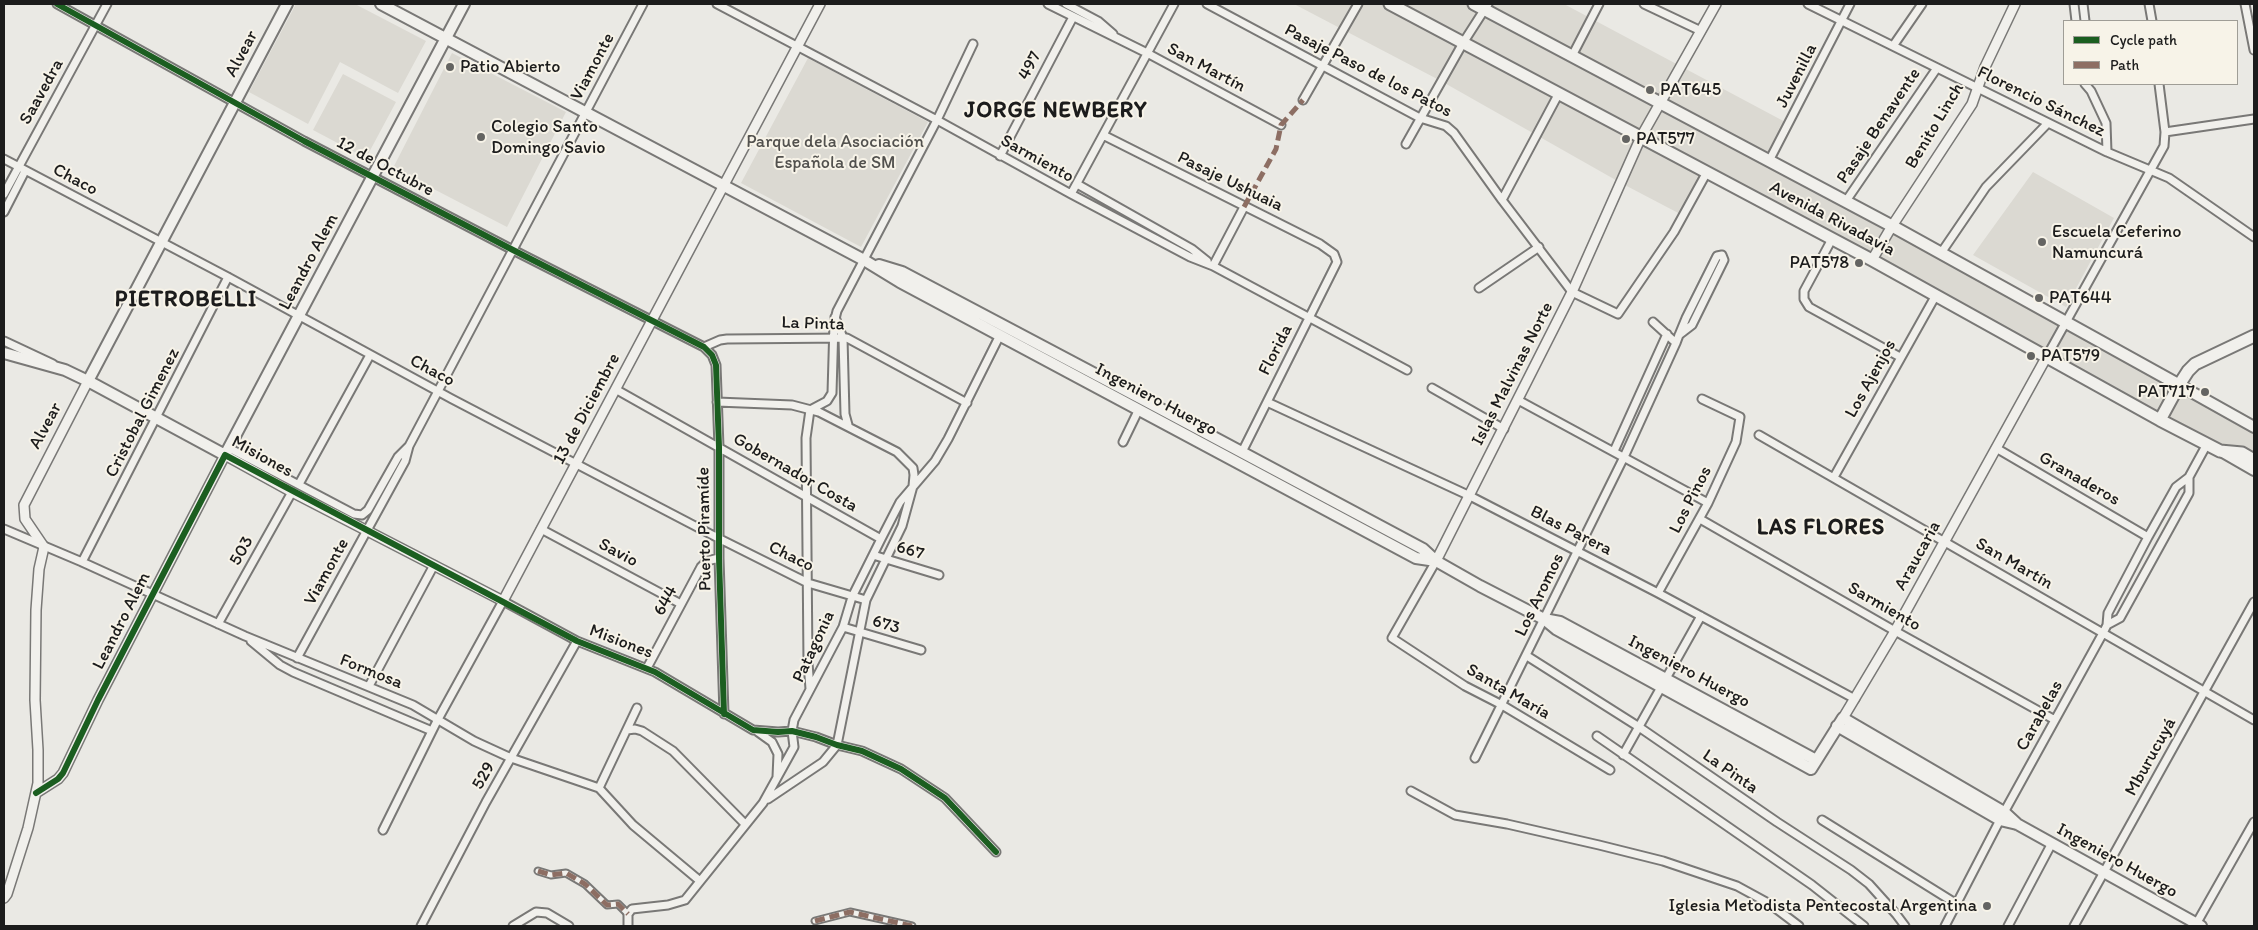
<!DOCTYPE html>
<html>
<head>
<meta charset="utf-8">
<style>
  body { margin:0 }
  #map { position:relative; width:2258px; height:930px; overflow:hidden; background:#eae9e4; font-family:Itim,sans-serif }
  canvas { display:block }
  .frame { position:absolute; inset:0; border:5px solid #1c1c1c; pointer-events:none }
  .legend { position:absolute; left:2063px; top:20px; width:175px; height:65px; box-sizing:border-box; background:#f7f3e8; border:1px solid #9f9d96; margin:0; padding:6px 9px; list-style:none; font-size:15px; color:#1c1c1c }
  .legend li { display:flex; align-items:center; gap:10px; height:25px }
  .legend b { width:25px; border:1px solid #9f9d96 }
</style>
</head>
<body>
<div id="map">
<canvas width="2258" height="930"></canvas>
<div class="frame"></div>
<ul class="legend">
<li><b style="height:6px;background:#1b5e20"></b>Cycle path</li>
<li><b style="height:6px;background:#8d6e63"></b>Path</li>
</ul>
</div>
<script>
const g = document.querySelector('canvas').getContext('2d');
g.lineJoin = 'round';
function fillPath(path, color) { g.fillStyle = color; g.fill(path, 'evenodd'); }
const toPath = rows => new Path2D(rows.map(r => 'M' + r).join(''));
function trace(path, color, width, dash) { g.strokeStyle = color; g.lineWidth = width; g.lineCap = dash ? 'butt' : 'round'; g.setLineDash(dash || []); g.stroke(path); }
function drawText(font, color, halo, rows, align = 'center') {
  g.font = font + ' Itim,sans-serif'; g.lineWidth = 4; g.setLineDash([]); g.textBaseline = 'middle'; g.strokeStyle = halo; g.fillStyle = color; for (const [text, x, y, turn = 0] of rows) {
    g.save(); g.translate(x, y); g.rotate((+turn || 0) * Math.PI / 180); g.textAlign = isNaN(turn) ? turn : align; if (halo) g.strokeText(text, 0, 0); g.fillText(text, 0, 0); g.restore();
  }
}
fillPath(toPath([
  [296,4,355,4,426,41,398,93,340,62,308,124,249,92],
  [1294,4,1564,4,1789,124,1769,160,2254,427,2254,470,1708,172,1684,216,1621,183,1441,81],
  [452,53,566,112,507,227,393,168],
  [808,58,928,122,861,247,741,183],
  [343,74,396,102,366,158,313,130],
  [2033,172,2114,218,2066,307,1973,255]
]), '#dbd9d2');
const pedestrian = toPath([
  [538,871,551,875,566,873,585,884,607,905,618,904,628,914],
  [815,921,850,912,912,926]
]);
const minor = toPath([
  [57,4,304,141,513,250,704,347,712,355,716,365,719,447,719,558,724,714],
  [717,4,937,120,1071,194,1190,257,1213,266,1407,370],
  [1048,4,1147,53,1281,125],
  [1066,4,1098,21,1113,34],
  [1207,4,1420,118,1446,126,1454,133,1502,200,1572,292,1618,314,1674,232,1707,172],
  [1644,4,1701,31],
  [1808,4,2107,152,2169,178,2254,237],
  [2074,4,2076,21],
  [2083,4,2085,21],
  [2149,4,2152,21],
  [2245,4,2254,50],
  [1893,46,1922,4],
  [1572,56,1599,4],
  [2085,84,2091,91,2106,123,2107,152],
  [1303,100,1358,4],
  [2165,132,2254,119],
  [1103,135,1320,244,1334,254,1337,262,1242,452],
  [1406,144,1463,43,1488,4],
  [1000,156,1073,17],
  [4,159,228,277,452,399,720,539,808,583,866,600],
  [1769,161,1850,4],
  [1077,184,1192,249,1207,261],
  [4,194,107,4],
  [1071,194,1174,4],
  [1502,200,1559,93],
  [1846,201,1937,68],
  [4,212,25,171],
  [1832,239,1804,291,1804,299,1809,307,1900,357],
  [1941,253,1986,187,2048,123],
  [1213,266,1244,207],
  [1479,288,1539,247],
  [835,317,843,338,845,414,848,425],
  [1653,322,1676,343],
  [4,341,53,364],
  [704,347,720,340,727,339,847,338,967,403],
  [2047,356,2164,146,2165,132,2159,84],
  [1432,388,1504,429],
  [617,390,881,539],
  [1518,400,1708,503],
  [717,402,792,405,819,412,897,452,913,468,914,475,913,486,902,526,866,600,837,745,823,762,768,799],
  [1267,402,1470,496,1658,593,1855,699],
  [1759,435,2254,720],
  [1123,442,1139,409],
  [229,448,354,514,362,515,368,510,398,457,409,446],
  [1996,448,2148,537],
  [1614,451,1667,334],
  [1834,477,1936,295],
  [299,484,370,355],
  [1700,519,1895,631,2055,720],
  [4,529,82,562,245,636,413,705,474,741,511,758,599,788,633,825,700,881],
  [541,529,681,604],
  [873,555,939,575],
  [1436,561,1392,638,1465,686,1502,705,1610,770],
  [82,562,228,277],
  [1658,593,1708,503,1736,442,1740,417,1702,399],
  [218,624,292,492],
  [2107,625,2120,618,2189,493,2189,477],
  [843,627,921,650],
  [251,641,280,665,293,672,432,731],
  [1527,656,1639,727,1777,822,1851,870,1869,884,1896,914,1905,926],
  [297,658,405,461,409,446,643,4],
  [647,668,701,567,707,561,719,558],
  [369,686,434,565],
  [810,689,808,663,806,438,810,410,827,401,832,393,834,323,837,311,937,120,973,44],
  [627,730,635,729,642,731,673,751,745,824],
  [758,732,772,742,778,754,777,777],
  [1597,736,1812,885,1864,926],
  [1623,755,1701,616],
  [1475,758,1624,457,1676,343,1679,335,1686,318,1717,256,1722,255,1724,260,1692,325,1679,335],
  [599,788,637,708],
  [1411,791,1455,815,1507,824,1599,845,1663,861,1737,886,1770,904,1799,926],
  [1822,820,1955,903],
  [383,830,437,721,503,601,577,641,655,672,753,730,778,732,792,731,816,737,837,745,862,751,901,769,945,798,996,852],
  [421,926,486,802,577,641],
  [513,926,536,912,547,913,569,926],
  [628,926,628,914,632,909,668,905,685,900,763,803,794,747,792,731,794,720,843,627,852,597,881,539,900,502,935,461,948,439,1000,335],
  [1945,926,2002,816,2103,633,2107,625,2108,613,2148,537,2176,487,2189,477,2207,444],
  [2008,926,2052,843],
  [2074,926,2254,602],
  [2195,926,2254,822]
]);
const tertiary = toPath([
  [1872,260,1892,226,1972,104,1985,67,2015,4],
  [1436,561,1572,292,1641,137,1716,4],
  [1843,718,1895,631,2047,356],
  [36,793,58,779,63,773,98,700,225,455,292,492,503,601,820,4],
  [4,898,7,894,28,828,38,783,38,750,35,700,36,610,39,569,44,547,25,519,24,505,88,381]
]);
const secondary = toPath([
  [381,4,864,260,900,282,1416,558,1436,561],
  [879,265,902,272,1144,400,1423,549,1436,561,1480,586,1544,619,1560,622,1816,760],
  [4,353,65,370,88,381,225,455,464,4],
  [88,381,287,4],
  [2179,385,2254,427],
  [2221,451,2254,470],
  [1545,620,1556,629,1811,769,1843,718,2004,812,2017,824],
  [1837,726,2000,820,2017,824,2201,926]
]);
const primary = toPath([
  [1390,4,1872,260,2160,420,2220,451,2242,453,2254,460],
  [1474,4,1892,226,2179,385],
  [2160,420,2179,385,2188,371,2195,364,2254,336]
]);
trace(pedestrian, '#797876', 9);
trace(minor, '#797876', 11);
trace(tertiary, '#797876', 12);
trace(secondary, '#797876', 14);
trace(primary, '#797876', 15);
trace(pedestrian, '#f1f0ec', 5);
trace(minor, '#f1f0ec', 7);
trace(tertiary, '#f1f0ec', 9);
trace(secondary, '#f1f0ec', 10);
trace(primary, '#f1f0ec', 11);
trace(toPath([
  [1244,207,1276,149,1281,125,1303,100],
  [538,871,551,875,566,873,585,884,607,905,618,904,628,914],
  [815,921,850,912,912,926]
]), '#8d6e63', 5, [10, 5]);
trace(toPath([
  [57,4,304,141,513,250,704,347,712,355,716,365,719,447,719,558,724,714],
  [36,793,58,779,63,773,98,700,225,455,577,641,655,672,753,730,778,732,792,731,816,737,837,745,862,751,901,769,945,798,996,852]
]), '#1b5e20', 6);
for (const [x, y, r, color] of [
  [450,67,5,"#646462"],
  [1650,90,5,"#646462"],
  [481,137,5,"#646462"],
  [1626,139,5,"#646462"],
  [2042,242,5,"#646462"],
  [1859,263,5,"#646462"],
  [2039,298,5,"#646462"],
  [2031,356,5,"#646462"],
  [2205,392,5,"#646462"],
  [1987,906,5,"#646462"]
]) { const dot = new Path2D(); dot.arc(x, y, r, 0, 2 * Math.PI); g.fillStyle = color; g.fill(dot); trace(dot, '#f7f3e8', 2); }
drawText('18px', '#1c1c1c', '#f7f3e8', [
  ["Alvear",242,54,-62],
  ["497",1030,66,-62],
  ["Viamonte",593,67,-62],
  ["San Martín",1206,68,28],
  ["Pasaje Paso de los Patos",1368,71,27],
  ["Juvenilla",1797,76,-63],
  ["Saavedra",42,92,-61],
  ["Florencio Sánchez",2041,102,26],
  ["Pasaje Benavente",1879,126,-56],
  ["Benito Linch",1935,126,-59],
  ["Sarmiento",1037,159,29],
  ["12 de Octubre",385,167,28],
  ["Chaco",75,180,28],
  ["Pasaje Ushuaia",1230,182,26],
  ["Avenida Rivadavia",1832,219,28],
  ["Leandro Alem",309,262,-62],
  ["La Pinta",813,324,2],
  ["Florida",1276,350,-63],
  ["Chaco",432,371,28],
  ["Islas Malvinas Norte",1513,374,-63],
  ["Los Ajenjos",1871,379,-61],
  ["Ingeniero Huergo",1156,400,28],
  ["13 de Diciembre",587,409,-62],
  ["Cristobal Gimenez",143,413,-63],
  ["Alvear",46,426,-62],
  ["Misiones",262,457,29],
  ["Gobernador Costa",795,473,30],
  ["Granaderos",2079,479,30],
  ["Los Pinos",1691,500,-63],
  ["Puerto Piramíde",705,529,-91],
  ["Blas Parera",1571,531,27],
  ["503",242,551,-61],
  ["667",910,551,17],
  ["Savio",618,553,28],
  ["Araucaria",1918,556,-61],
  ["Chaco",791,557,26],
  ["San Martín",2014,564,30],
  ["Viamonte",327,572,-61],
  ["Los Aromos",1540,595,-64],
  ["644",666,601,-62],
  ["Sarmiento",1884,607,30],
  ["Leandro Alem",122,621,-63],
  ["673",886,625,17],
  ["Misiones",621,642,21],
  ["Patagonia",814,647,-65],
  ["Formosa",371,672,22],
  ["Ingeniero Huergo",1689,672,28],
  ["Santa María",1508,692,30],
  ["Carabelas",2040,716,-61],
  ["Mburucuyá",2151,757,-61],
  ["La Pinta",1730,772,35],
  ["529",484,776,-61],
  ["Ingeniero Huergo",2117,861,29]
]);
drawText('18px', '#1c1c1c', '#f7f3e8', [
  ["Patio Abierto",460,67],
  ["PAT645",1660,90],
  ["Colegio Santo",491,127],
  ["Domingo Savio",491,148],
  ["PAT577",1636,139],
  ["Escuela Ceferino",2052,232],
  ["Namuncurá",2052,253],
  ["PAT578",1849,263,"right"],
  ["PAT644",2049,298],
  ["PAT579",2041,356],
  ["PAT717",2195,392,"right"],
  ["Iglesia Metodista Pentecostal Argentina",1977,906,"right"]
], 'left');
drawText('18px', '#52514e', '#f7f3e8', [
  ["Parque dela Asociación",835,142],
  ["Española de SM",835,163]
]);
g.letterSpacing = '1px';
drawText('bold 22px', '#1c1c1c', '#f7f3e8', [
  ["JORGE NEWBERY",1056,111],
  ["PIETROBELLI",186,300],
  ["LAS FLORES",1821,528]
]);
g.letterSpacing = '0px';
</script>
</body>
</html>
